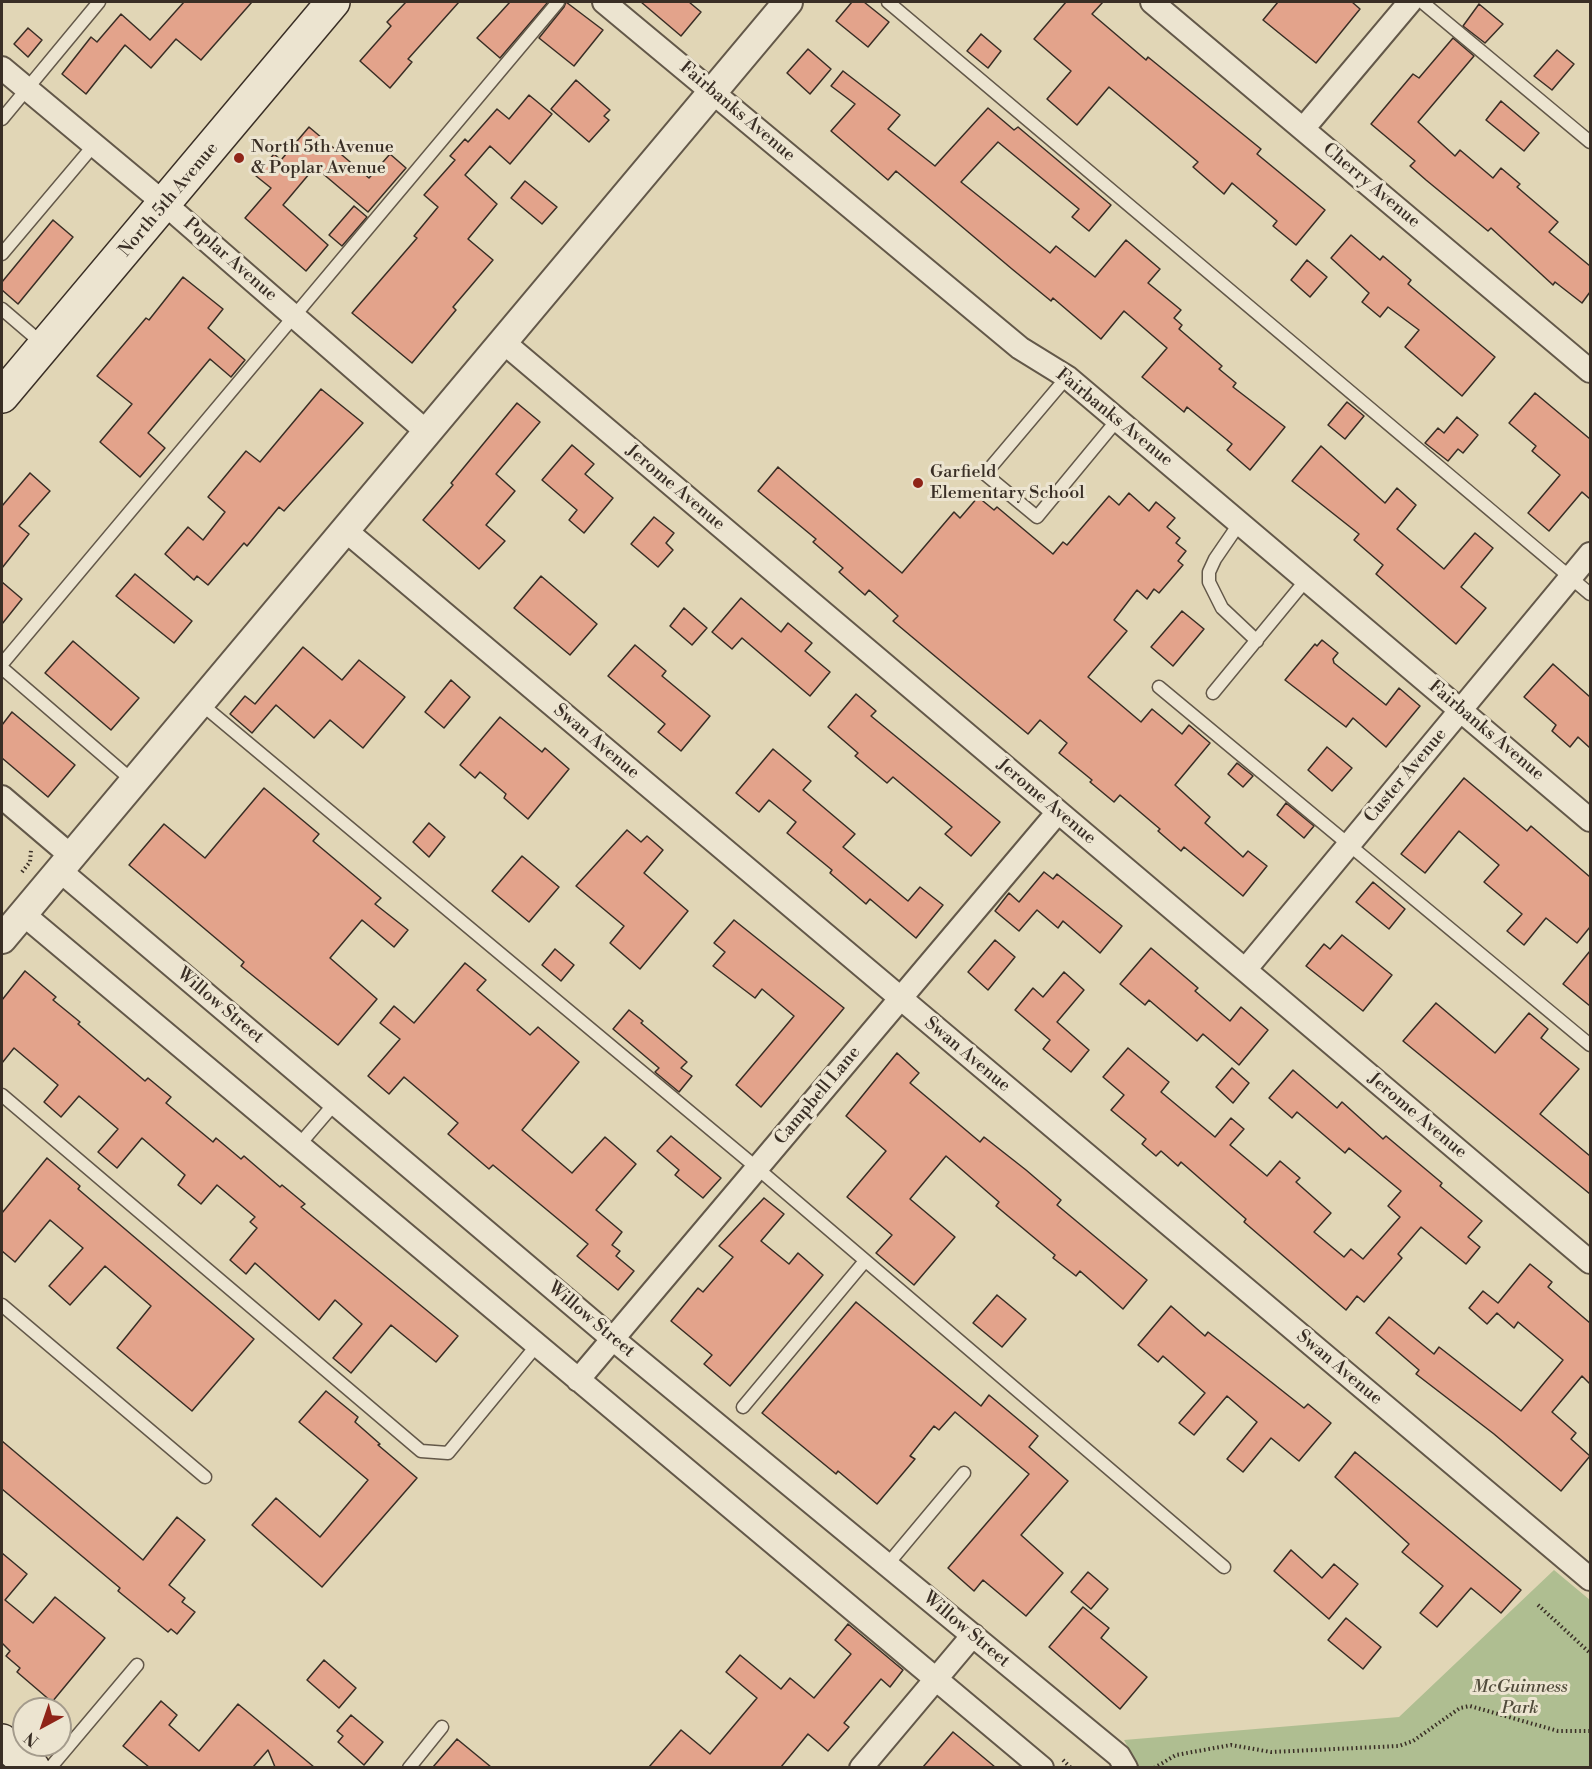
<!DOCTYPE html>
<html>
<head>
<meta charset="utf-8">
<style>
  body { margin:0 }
  #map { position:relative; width:1592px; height:1769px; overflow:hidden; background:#e1d6b6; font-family:"Libre Bodoni",serif }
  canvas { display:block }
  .frame { position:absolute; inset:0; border:3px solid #392e25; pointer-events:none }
  .north { position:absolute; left:12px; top:1697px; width:60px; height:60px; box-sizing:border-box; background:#ece4d0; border:2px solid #a49b8c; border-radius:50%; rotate:220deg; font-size:16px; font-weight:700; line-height:24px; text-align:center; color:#392e25 }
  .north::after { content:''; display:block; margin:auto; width:21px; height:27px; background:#8f2418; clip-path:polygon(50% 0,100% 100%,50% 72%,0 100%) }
</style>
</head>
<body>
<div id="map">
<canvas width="1592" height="1769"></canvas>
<div class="frame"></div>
<div class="north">N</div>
</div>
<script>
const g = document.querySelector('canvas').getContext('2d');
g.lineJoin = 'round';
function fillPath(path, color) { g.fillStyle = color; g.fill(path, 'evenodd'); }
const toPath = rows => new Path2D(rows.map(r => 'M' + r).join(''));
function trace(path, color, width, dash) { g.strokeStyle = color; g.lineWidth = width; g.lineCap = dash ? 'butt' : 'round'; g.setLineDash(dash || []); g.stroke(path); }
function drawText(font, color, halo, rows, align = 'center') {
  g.font = font + ' "Libre Bodoni",serif'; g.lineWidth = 6; g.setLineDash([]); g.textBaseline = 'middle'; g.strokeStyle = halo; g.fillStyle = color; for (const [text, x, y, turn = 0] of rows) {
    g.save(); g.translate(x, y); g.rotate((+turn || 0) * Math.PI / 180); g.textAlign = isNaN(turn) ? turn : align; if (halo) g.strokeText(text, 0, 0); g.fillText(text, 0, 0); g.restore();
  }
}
fillPath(toPath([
  [1554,1570,1590,1600,1590,1767,1139,1767,1124,1740,1399,1717]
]), '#afbe91');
const building = toPath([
  [184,2,252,2,201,60,176,39,151,68,125,45,86,94,62,74,91,37,97,42,121,14,150,40,184,2],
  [406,2,459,2,408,59,412,62,390,88,360,61,391,26,387,22,406,2],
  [510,2,548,2,500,58,477,38,510,2],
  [566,2,603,30,574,66,539,38,564,7,566,2],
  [641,2,689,2,701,12,681,36,641,2],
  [852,2,864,2,889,22,868,47,836,21,852,2],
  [1066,2,1103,2,1092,14,1146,60,1148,57,1261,149,1257,154,1325,210,1296,245,1273,226,1277,221,1232,183,1224,194,1193,167,1198,162,1109,87,1077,125,1047,99,1071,71,1034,39,1066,2],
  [1278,2,1352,2,1360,9,1316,63,1263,20,1278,2],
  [1479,4,1503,24,1485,43,1463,26,1479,4],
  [28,28,42,40,28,57,14,44,28,28],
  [981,34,1001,51,988,68,967,51,981,34],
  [1453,38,1474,56,1418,122,1455,156,1460,150,1493,178,1501,168,1520,184,1517,187,1558,222,1549,232,1590,266,1590,292,1582,303,1555,282,1553,285,1491,228,1488,231,1426,180,1410,166,1415,161,1371,124,1413,74,1419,78,1453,38],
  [808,49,831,69,810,94,787,73,808,49],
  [1557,50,1574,64,1552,90,1534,76,1557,50],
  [843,71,900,115,888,129,935,166,988,108,1014,130,1018,127,1111,205,1089,231,1072,217,1079,209,998,142,961,182,1050,253,1056,246,1095,277,1126,240,1160,269,1148,283,1181,310,1174,318,1182,325,1179,329,1222,366,1219,369,1236,383,1233,387,1285,427,1250,470,1227,450,1232,444,1187,407,1184,412,1142,377,1167,348,1124,311,1101,339,1053,298,1051,301,1012,269,896,171,888,180,831,131,855,104,831,86,843,71],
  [576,80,610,110,604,116,609,120,589,142,551,109,576,80],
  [529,95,552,114,510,164,490,146,465,175,497,204,468,239,493,260,453,307,456,310,412,363,352,313,417,238,414,236,438,207,424,195,455,160,450,156,465,139,468,142,497,109,509,119,529,95],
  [1501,101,1539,133,1524,151,1486,120,1501,101],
  [309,127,369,178,390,154,406,168,368,212,315,167,283,205,328,245,306,271,245,218,271,188,256,176,274,154,281,160,309,127],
  [525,181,557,207,542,224,511,198,525,181],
  [354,206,367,217,342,246,329,235,354,206],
  [53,220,73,237,18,304,2,290,2,282,53,220],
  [1351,235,1380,260,1383,256,1411,280,1408,284,1495,357,1462,396,1405,347,1419,330,1388,307,1380,317,1362,302,1369,293,1331,258,1351,235],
  [1307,260,1327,277,1310,297,1291,280,1307,260],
  [183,277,223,309,208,328,245,360,231,377,210,359,148,433,165,448,140,477,100,442,132,404,97,376,146,318,149,320,183,277],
  [321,389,363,423,284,511,279,507,247,546,244,543,208,585,197,576,194,580,165,554,188,527,203,540,225,512,208,497,246,451,260,462,321,389],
  [1535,393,1590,439,1590,499,1582,492,1549,531,1528,513,1560,475,1532,451,1536,446,1509,423,1535,393],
  [1347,402,1364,416,1345,439,1328,425,1347,402],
  [517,403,540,422,496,474,515,491,486,525,505,541,479,569,423,520,453,485,451,483,517,403],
  [1457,417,1478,435,1463,453,1458,449,1448,461,1425,443,1438,428,1444,433,1457,417],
  [572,445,594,464,585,474,613,498,584,533,569,520,577,510,542,480,572,445],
  [1321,446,1385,503,1397,488,1416,505,1397,529,1444,569,1475,533,1493,548,1461,587,1486,608,1456,644,1376,574,1383,565,1354,540,1359,534,1292,481,1321,446],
  [778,467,902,573,954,512,960,518,978,497,994,510,997,507,1053,554,1063,542,1067,545,1109,496,1119,505,1129,493,1149,511,1156,502,1175,518,1167,527,1180,538,1176,543,1186,551,1178,561,1183,565,1159,593,1154,589,1147,599,1137,590,1114,620,1127,631,1088,677,1141,722,1152,709,1182,734,1189,725,1210,743,1175,785,1210,817,1205,823,1243,857,1248,851,1267,866,1243,896,1184,847,1181,851,1158,831,1160,829,1120,795,1114,802,1090,782,1092,780,1059,753,1067,743,1040,720,1028,734,893,621,898,616,869,590,865,595,839,572,843,568,813,542,816,539,758,491,778,467],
  [30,473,50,491,19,526,29,534,2,568,2,506,30,473],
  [654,517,674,533,666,543,673,550,658,567,631,544,654,517],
  [135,574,192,621,174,643,116,596,135,574],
  [541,576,597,624,570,655,514,608,541,576],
  [2,582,22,599,2,624,2,582],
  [741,598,781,632,788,623,812,643,805,651,830,672,810,696,742,638,732,649,712,632,741,598],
  [684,608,707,628,692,645,670,626,684,608],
  [1182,611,1204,629,1173,666,1151,647,1182,611],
  [1322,640,1338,653,1333,659,1334,663,1386,705,1399,688,1420,706,1386,747,1353,718,1346,727,1285,680,1315,644,1317,646,1322,640],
  [73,641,139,698,111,730,45,673,73,641],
  [635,645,666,671,662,676,710,716,681,751,658,732,665,724,608,676,635,645],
  [303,647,342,680,359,660,405,697,363,748,330,720,314,738,276,705,252,733,230,714,245,696,255,704,303,647],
  [1553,664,1590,697,1590,748,1578,737,1570,747,1552,731,1556,725,1524,697,1553,664],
  [451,680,470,697,444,728,425,712,451,680],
  [856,694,876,711,871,716,1000,822,971,856,945,834,952,827,893,777,887,783,855,756,858,753,828,727,856,694],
  [12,712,75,765,48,797,2,758,2,725,12,712],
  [500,717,542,752,545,748,569,769,528,819,504,798,506,794,480,772,475,778,460,765,500,717],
  [1327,747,1352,768,1332,791,1308,770,1327,747],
  [773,749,811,781,803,790,855,834,843,847,908,901,920,887,943,905,916,938,870,899,866,904,830,873,832,870,787,833,796,822,769,800,759,812,736,793,773,749],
  [1237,763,1253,776,1243,787,1228,774,1237,763],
  [1464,778,1527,831,1531,826,1590,877,1590,927,1577,943,1546,918,1524,945,1507,931,1522,914,1484,882,1499,865,1459,831,1425,873,1401,854,1464,778],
  [264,788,319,834,313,841,381,898,375,904,408,930,394,947,362,920,330,958,377,999,338,1045,241,966,244,962,129,865,164,824,205,858,264,788],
  [1286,803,1314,826,1304,838,1277,815,1286,803],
  [429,823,445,837,429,857,413,842,429,823],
  [627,830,641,842,647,836,663,850,644,873,688,911,640,969,610,943,624,926,576,886,627,830],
  [522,856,559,887,529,922,492,891,522,856],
  [1044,872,1053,879,1057,874,1122,926,1100,953,1063,921,1058,928,1037,910,1019,931,995,911,1009,893,1019,902,1044,872],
  [1373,882,1405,909,1389,929,1356,902,1373,882],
  [734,920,844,1008,761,1107,736,1085,794,1016,762,989,755,998,713,966,725,952,714,943,734,920],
  [1342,935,1392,975,1363,1011,1306,966,1324,944,1330,949,1342,935],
  [995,940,1015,957,988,990,968,972,995,940],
  [1151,948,1198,988,1195,991,1230,1021,1241,1007,1268,1030,1239,1065,1203,1034,1197,1041,1149,1000,1145,1005,1120,984,1151,948],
  [555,949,574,965,561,981,542,965,555,949],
  [1590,951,1590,1006,1563,984,1590,951],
  [465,963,486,980,477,990,530,1035,538,1027,579,1062,522,1130,572,1173,605,1137,636,1164,596,1210,622,1232,612,1245,620,1251,616,1256,634,1271,618,1290,577,1256,588,1244,493,1165,489,1169,448,1134,458,1123,404,1077,389,1094,368,1076,400,1039,380,1023,394,1006,414,1023,465,963],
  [25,971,56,997,53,1000,80,1022,78,1024,145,1081,148,1078,171,1097,166,1103,213,1142,216,1138,241,1159,244,1156,280,1187,282,1185,305,1204,301,1207,458,1336,436,1362,391,1325,351,1373,333,1358,362,1324,335,1300,319,1320,255,1263,246,1274,230,1260,257,1228,250,1222,255,1217,217,1185,201,1204,178,1185,185,1175,142,1138,117,1168,98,1152,118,1129,79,1096,61,1117,44,1102,58,1085,14,1048,2,1063,2,1000,25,971],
  [1064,972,1084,990,1057,1022,1089,1050,1071,1072,1043,1049,1050,1040,1015,1010,1033,988,1043,997,1064,972],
  [1436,1003,1495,1053,1529,1013,1548,1029,1541,1038,1579,1069,1540,1114,1590,1156,1590,1194,1403,1041,1436,1003],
  [629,1010,643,1021,641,1023,687,1062,681,1068,692,1076,679,1092,655,1072,659,1068,613,1029,629,1010],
  [1128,1048,1169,1082,1161,1092,1215,1137,1231,1118,1244,1129,1230,1145,1267,1176,1280,1161,1300,1178,1296,1182,1331,1213,1314,1232,1344,1257,1351,1249,1363,1259,1400,1217,1388,1206,1401,1191,1349,1148,1345,1153,1297,1112,1292,1118,1269,1098,1293,1070,1337,1108,1342,1102,1383,1139,1386,1136,1442,1183,1440,1186,1482,1221,1468,1237,1480,1247,1466,1264,1421,1227,1398,1254,1402,1258,1364,1302,1357,1296,1346,1310,1244,1222,1246,1219,1181,1162,1178,1166,1161,1151,1156,1156,1142,1144,1146,1139,1111,1110,1124,1095,1103,1077,1128,1048],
  [897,1053,919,1073,910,1083,980,1142,984,1137,1026,1170,1061,1200,1057,1205,1147,1280,1123,1309,1080,1271,1076,1276,1053,1258,1055,1255,996,1206,999,1202,946,1156,910,1199,955,1237,914,1285,876,1253,892,1235,847,1197,886,1151,846,1116,897,1053],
  [1232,1068,1249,1083,1233,1103,1216,1087,1232,1068],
  [671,1136,721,1178,703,1198,675,1175,679,1170,657,1151,671,1136],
  [47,1158,80,1186,78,1189,254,1339,192,1411,117,1348,151,1306,105,1266,70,1305,49,1286,83,1248,50,1220,15,1262,2,1251,2,1213,47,1158],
  [764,1198,784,1214,761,1241,789,1264,798,1253,823,1275,730,1386,704,1364,712,1355,671,1321,698,1288,703,1292,733,1257,719,1246,764,1198],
  [1530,1264,1552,1282,1548,1287,1590,1323,1590,1384,1582,1376,1552,1412,1576,1433,1571,1439,1590,1456,1561,1491,1494,1434,1416,1374,1419,1370,1376,1333,1389,1317,1434,1354,1439,1347,1521,1411,1563,1360,1518,1322,1514,1328,1497,1313,1487,1324,1469,1308,1483,1291,1498,1303,1530,1264],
  [997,1295,1026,1319,1002,1347,973,1323,997,1295],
  [856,1302,981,1406,989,1395,1038,1436,1029,1447,1068,1481,1021,1535,1063,1573,1026,1616,983,1580,974,1591,948,1568,1029,1474,955,1412,939,1430,934,1426,910,1456,915,1459,877,1504,838,1471,836,1474,762,1413,856,1302],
  [1171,1306,1205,1336,1208,1332,1304,1408,1308,1404,1331,1423,1299,1461,1271,1438,1243,1472,1227,1459,1257,1422,1227,1396,1194,1435,1179,1423,1205,1393,1163,1356,1158,1362,1138,1345,1171,1306],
  [326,1391,358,1417,355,1422,380,1444,378,1445,417,1478,322,1587,252,1525,276,1498,320,1537,368,1480,299,1422,326,1391],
  [2,1441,143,1560,177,1517,205,1540,169,1585,185,1598,182,1602,195,1612,177,1634,171,1629,168,1632,118,1591,120,1588,2,1489,2,1441],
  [1355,1452,1521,1590,1501,1613,1471,1588,1437,1627,1420,1613,1443,1586,1402,1552,1409,1544,1335,1477,1355,1452],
  [1291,1550,1322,1578,1334,1564,1358,1584,1329,1619,1274,1571,1291,1550],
  [2,1553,27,1574,5,1600,33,1623,55,1597,105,1638,52,1702,17,1672,20,1668,6,1656,10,1651,2,1643,2,1553],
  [1088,1572,1108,1589,1091,1609,1071,1592,1088,1572],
  [1083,1607,1109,1628,1101,1638,1147,1677,1120,1709,1049,1647,1083,1607],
  [1346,1618,1381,1647,1363,1669,1328,1640,1346,1618],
  [848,1624,903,1670,890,1687,881,1679,844,1723,849,1727,828,1751,808,1734,781,1767,649,1767,681,1730,710,1754,757,1698,726,1672,740,1655,781,1689,790,1678,814,1698,851,1654,835,1640,848,1624],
  [324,1660,356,1688,339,1708,307,1680,324,1660],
  [161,1701,177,1715,169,1725,199,1751,238,1704,314,1767,275,1767,268,1750,253,1767,149,1767,123,1746,161,1701],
  [351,1715,383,1742,364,1765,338,1742,343,1736,337,1731,351,1715],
  [953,1732,995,1767,923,1767,953,1732],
  [457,1739,491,1767,433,1767,457,1739]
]);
fillPath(building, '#e3a38b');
trace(building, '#392e25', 1.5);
const service = toPath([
  [888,2,1590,594],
  [1422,2,1590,142],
  [2,119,99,2],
  [2,254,94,145],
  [2,309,44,345],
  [1067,377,985,474,1037,517,1118,419],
  [1239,524,1215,559,1209,572,1209,582,1222,608,1257,641],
  [2,664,558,2],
  [2,668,133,781],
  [1159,687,1590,1045],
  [1213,693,1306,580],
  [200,703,757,1168,1224,1567],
  [2,1095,421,1451,448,1453,537,1345],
  [299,1145,335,1103],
  [2,1305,205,1477],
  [743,1407,865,1261],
  [887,1565,964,1473],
  [50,1768,137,1665],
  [409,1768,442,1727]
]);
const minor = toPath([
  [604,2,1020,348,1067,377,1590,820],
  [1152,2,1590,371],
  [2,68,165,204,428,433],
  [1303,129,1410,2],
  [502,341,1590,1262],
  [345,530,1590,1579],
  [2,797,70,855],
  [58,869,613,1339,1119,1756,1126,1768],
  [23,914,1042,1768],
  [1245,970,1590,554],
  [578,1380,1058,812],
  [861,1768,973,1635]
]);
const tertiary = toPath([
  [2,939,788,2]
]);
const secondary = toPath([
  [2,396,333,2],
  [2,1741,33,1768]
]);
trace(service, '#635849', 15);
trace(minor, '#635849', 26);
trace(tertiary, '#635849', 32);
trace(secondary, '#392e25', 36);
trace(toPath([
  [22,872,30,862,31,850],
  [1538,1605,1590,1653],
  [1063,1760,1071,1768],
  [1154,1768,1176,1755,1231,1745,1271,1752,1399,1746,1413,1741,1460,1708,1470,1706,1558,1731,1590,1731]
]), '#392e25', 4, [1.5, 3]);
trace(service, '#ece4d0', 12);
trace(minor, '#ece4d0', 22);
trace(tertiary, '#ece4d0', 28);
trace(secondary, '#ece4d0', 33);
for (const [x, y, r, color] of [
  [239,158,6,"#8f2418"],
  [918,483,6,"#8f2418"]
]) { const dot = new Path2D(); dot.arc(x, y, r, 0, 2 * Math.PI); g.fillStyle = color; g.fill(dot); trace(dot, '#ece4d0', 2); }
drawText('18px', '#392e25', '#ece4d0', [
  ["Fairbanks Avenue",737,112,40],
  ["Cherry Avenue",1371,186,40],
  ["North 5th Avenue",169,200,-50],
  ["Poplar Avenue",230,260,41],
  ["Fairbanks Avenue",1114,418,39],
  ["Jerome Avenue",675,488,40],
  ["Fairbanks Avenue",1486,731,40],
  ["Swan Avenue",596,742,40],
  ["Custer Avenue",1406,776,-50],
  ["Jerome Avenue",1046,802,40],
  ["Willow Street",220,1006,40],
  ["Swan Avenue",967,1055,40],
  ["Campbell Lane",818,1096,-50],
  ["Jerome Avenue",1417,1116,40],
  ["Willow Street",591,1320,40],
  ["Swan Avenue",1339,1368,40],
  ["Willow Street",966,1630,40]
]);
drawText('18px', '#392e25', '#ece4d0', [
  ["North 5th Avenue",251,148],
  ["& Poplar Avenue",251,169],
  ["Garfield",930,473],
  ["Elementary School",930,494]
], 'left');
drawText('italic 18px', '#514b3b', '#ece4d0', [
  ["McGuinness",1520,1688],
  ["Park",1520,1709]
]);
</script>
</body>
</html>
